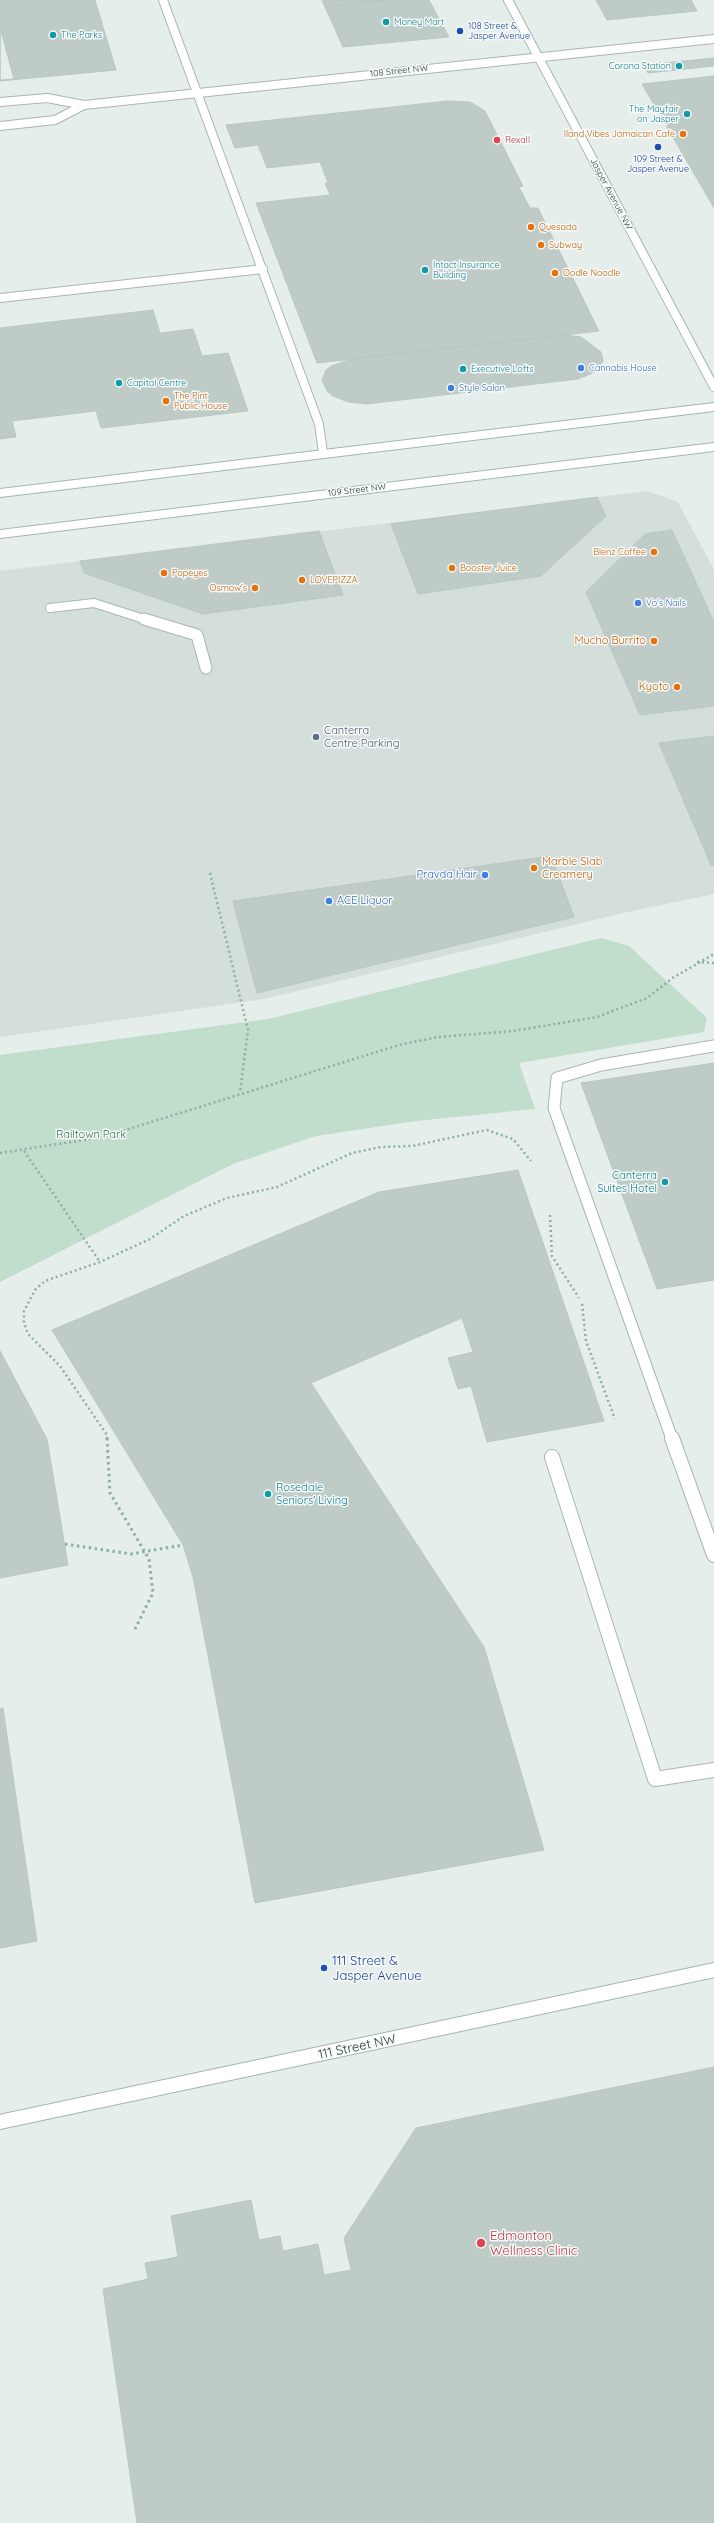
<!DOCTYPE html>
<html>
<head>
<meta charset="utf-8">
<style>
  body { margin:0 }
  canvas { display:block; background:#e6eeeb }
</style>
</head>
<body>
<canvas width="714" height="2523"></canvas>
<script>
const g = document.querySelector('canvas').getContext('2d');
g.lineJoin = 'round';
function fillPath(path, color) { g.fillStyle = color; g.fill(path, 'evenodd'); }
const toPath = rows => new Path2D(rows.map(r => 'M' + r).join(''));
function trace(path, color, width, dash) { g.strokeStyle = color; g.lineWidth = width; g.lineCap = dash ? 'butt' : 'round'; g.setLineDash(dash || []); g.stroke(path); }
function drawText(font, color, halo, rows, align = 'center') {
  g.font = font + ' Quicksand,sans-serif'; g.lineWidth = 3; g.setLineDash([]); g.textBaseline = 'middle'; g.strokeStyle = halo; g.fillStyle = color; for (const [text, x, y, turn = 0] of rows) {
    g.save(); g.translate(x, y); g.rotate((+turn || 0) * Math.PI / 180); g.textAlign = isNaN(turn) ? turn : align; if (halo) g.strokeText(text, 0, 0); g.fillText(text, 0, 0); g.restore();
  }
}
fillPath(toPath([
  [647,491,678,502,714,570,714,894,628,912,264,999,0,1037,0,571]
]), '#d4deda');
fillPath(toPath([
  [601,938,629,946,707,1018,704,1032,519,1063,535,1109,416,1121,316,1136,233,1164,0,1282,0,1055,268,1019]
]), '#c1ddcb');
const building = toPath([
  [0,0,95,0,116,70,0,81,0,0],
  [322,0,388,0,325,7,322,0],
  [388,0,429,0,449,37,343,47,325,7,388,0],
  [596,0,691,0,697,11,607,20,596,0],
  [0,27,14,79,0,80,0,27],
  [714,58,713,66,648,73,644,65,714,58],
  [714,76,714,208,642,84,714,76],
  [448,101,470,102,485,111,523,186,519,187,530,208,538,208,599,331,317,363,256,203,330,195,325,183,328,183,320,162,267,168,258,145,235,148,226,125,448,101],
  [153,310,160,333,193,329,202,356,228,353,248,411,101,428,96,411,12,421,16,437,0,439,0,328,153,310],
  [566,335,581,337,601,352,603,361,595,372,578,379,367,404,348,402,333,396,327,391,322,380,326,370,331,366,352,359,566,335],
  [597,497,606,516,541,576,418,594,391,524,597,497],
  [672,530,714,622,714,706,640,715,586,592,645,534,672,530],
  [319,531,343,595,203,614,84,573,80,561,319,531],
  [714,736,714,865,711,865,659,743,714,736],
  [551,856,574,917,257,993,233,901,551,856],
  [714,1063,714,1280,657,1289,581,1083,714,1063],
  [518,1170,604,1421,487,1442,471,1386,458,1389,448,1358,473,1352,462,1318,311,1383,484,1647,544,1850,255,1903,193,1577,183,1545,52,1330,379,1192,518,1170],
  [0,1351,47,1439,68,1565,0,1578,0,1351],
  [3,1708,37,1941,0,1948,0,1709,3,1708],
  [714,2067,714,2523,137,2523,103,2289,148,2279,145,2263,178,2257,171,2216,251,2200,259,2240,280,2236,283,2251,318,2244,324,2275,351,2270,344,2238,416,2128,714,2067]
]);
fillPath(building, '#becbc7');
trace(building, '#b9c7c2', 1);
const laneFar2 = toPath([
  [163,0,319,424,323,453],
  [0,298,263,269],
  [50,608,94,603,147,620]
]);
const laneFar1 = toPath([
  [144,619,197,635,206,668],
  [672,1439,554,1108,557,1078,601,1065,714,1046]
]);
const lane = toPath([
  [672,1438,714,1555],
  [552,1457,655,1779,714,1770]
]);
const street = toPath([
  [0,102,47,98,84,105,714,39],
  [0,126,55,120,84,105]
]);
const secondaryFar1 = toPath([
  [508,0,714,387],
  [0,493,714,407],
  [0,534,714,447]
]);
const secondary = toPath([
  [0,2122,714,1970]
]);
trace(laneFar2, '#a9b6b2', 10);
trace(laneFar1, '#a9b6b2', 13);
trace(lane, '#a9b6b2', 16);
trace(street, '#a9b6b2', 10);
trace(secondaryFar1, '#a2b6b0', 10);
trace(secondary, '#a2b6b0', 16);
trace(toPath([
  [210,873,248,1030,240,1093],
  [697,962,714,963],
  [24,1151,100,1262],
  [0,1153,103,1137,399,1045,438,1037,513,1031,597,1017,647,998,674,977,714,954],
  [550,1215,552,1256,579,1298],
  [582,1304,586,1341,615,1419],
  [107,1439,107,1435,60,1366,28,1334,24,1323,24,1311,35,1290,45,1281,100,1262,150,1239,184,1216,227,1198,277,1187,352,1153,381,1147,412,1146,487,1130,513,1139,531,1161]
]), '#89afa6', 2.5, [2, 3]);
trace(toPath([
  [107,1438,110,1493,149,1559,153,1593,135,1629]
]), '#89afa6', 3, [2.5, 3.5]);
trace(laneFar2, '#fff', 8);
trace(laneFar1, '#fff', 11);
trace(lane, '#fff', 14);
trace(street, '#fff', 8);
trace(secondaryFar1, '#fff', 8);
trace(secondary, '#fff', 14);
trace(toPath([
  [65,1544,131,1554,183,1545]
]), '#89afa6', 3, [2.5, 3.5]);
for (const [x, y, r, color] of [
  [386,22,4,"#0f9aa8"],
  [460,31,4,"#1a4fb4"],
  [53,35,4,"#0f9aa8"],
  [679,66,4,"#0f9aa8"],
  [687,114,4,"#0f9aa8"],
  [683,134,4,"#e8710a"],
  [497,140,4,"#e0444e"],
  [658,147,4,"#1a4fb4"],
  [531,227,4,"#e8710a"],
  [541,245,4,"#e8710a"],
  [425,270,4,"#0f9aa8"],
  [555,273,4,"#e8710a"],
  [581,368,4,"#3f7fe0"],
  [463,369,4,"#0f9aa8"],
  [119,383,4,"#0f9aa8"],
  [451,388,4,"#3f7fe0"],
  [166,401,4,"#e8710a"],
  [654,552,4,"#e8710a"],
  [452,568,4,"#e8710a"],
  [164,573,4,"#e8710a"],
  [302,580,4,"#e8710a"],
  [255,588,4,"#e8710a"],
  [638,603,4,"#3f7fe0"],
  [654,641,4,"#e8710a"],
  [677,687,4,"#e8710a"],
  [316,737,4,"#5c6f8a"],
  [534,868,4,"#e8710a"],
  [485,875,4,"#3f7fe0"],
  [329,901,4,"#3f7fe0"],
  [665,1182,4,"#0f9aa8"],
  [268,1494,4,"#0f9aa8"],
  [324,1968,4,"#1a4fb4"],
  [481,2243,5,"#e0444e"]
]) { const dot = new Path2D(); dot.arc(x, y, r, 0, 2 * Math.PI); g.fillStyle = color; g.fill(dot); trace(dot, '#f7faf9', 1.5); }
drawText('9px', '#0d838f', '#f7faf9', [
  ["Money Mart",394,22],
  ["The Parks",61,35],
  ["Corona Station",671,66,"right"],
  ["The Mayfair",679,109,"right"],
  ["on Jasper",679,119,"right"],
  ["Intact Insurance",433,265],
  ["Building",433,275],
  ["Executive Lofts",471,369],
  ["Capital Centre",127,383]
], 'left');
drawText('9px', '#164399', '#f7faf9', [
  ["108 Street &",468,26],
  ["Jasper Avenue",468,36],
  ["109 Street &",658,159,"center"],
  ["Jasper Avenue",658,169,"center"]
], 'left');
drawText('9px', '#263f3a', '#f7faf9', [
  ["108 Street NW",399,71,-6],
  ["Jasper Avenue NW",611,194,62],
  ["109 Street NW",357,490,-7]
]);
drawText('9px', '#c56008', '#f7faf9', [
  ["Iland Vibes Jamaican Cafe",675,134,"right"],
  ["Quesada",539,227],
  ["Subway",549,245],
  ["Oodle Noodle",563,273],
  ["The Pint",174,396],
  ["Public House",174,406],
  ["Blenz Coffee",646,552,"right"],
  ["Booster Juice",460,568],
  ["Popeyes",172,573],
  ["LOVEPIZZA",310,580],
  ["Osmow's",247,588,"right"]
], 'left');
drawText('9px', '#be3a42', '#f7faf9', [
  ["Rexall",505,140]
], 'left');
drawText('9px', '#366cbe', '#f7faf9', [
  ["Cannabis House",589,368],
  ["Style Salon",459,388],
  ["Vo's Nails",646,603]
], 'left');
drawText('11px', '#c56008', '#f7faf9', [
  ["Mucho Burrito",646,641],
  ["Kyoto",669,687],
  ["Marble Slab",542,862,"left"],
  ["Creamery",542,875,"left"]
], 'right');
drawText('11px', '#4e5e75', '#f7faf9', [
  ["Canterra",324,731],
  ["Centre Parking",324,744]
], 'left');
drawText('11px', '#366cbe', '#f7faf9', [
  ["Pravda Hair",477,875],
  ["ACE Liquor",337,901,"left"]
], 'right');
drawText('11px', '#347251', '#f7faf9', [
  ["Railtown Park",91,1135]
]);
drawText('11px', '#0d838f', '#f7faf9', [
  ["Canterra",657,1176],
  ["Suites Hotel",657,1189],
  ["Rosedale",276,1488,"left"],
  ["Seniors' Living",276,1501,"left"]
], 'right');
drawText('13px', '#164399', '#f7faf9', [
  ["111 Street &",332,1961],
  ["Jasper Avenue",332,1976]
], 'left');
drawText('13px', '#263f3a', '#f7faf9', [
  ["111 Street NW",357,2047,-12]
]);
drawText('13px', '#be3a42', '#f7faf9', [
  ["Edmonton",490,2236],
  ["Wellness Clinic",490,2251]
], 'left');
</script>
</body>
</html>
